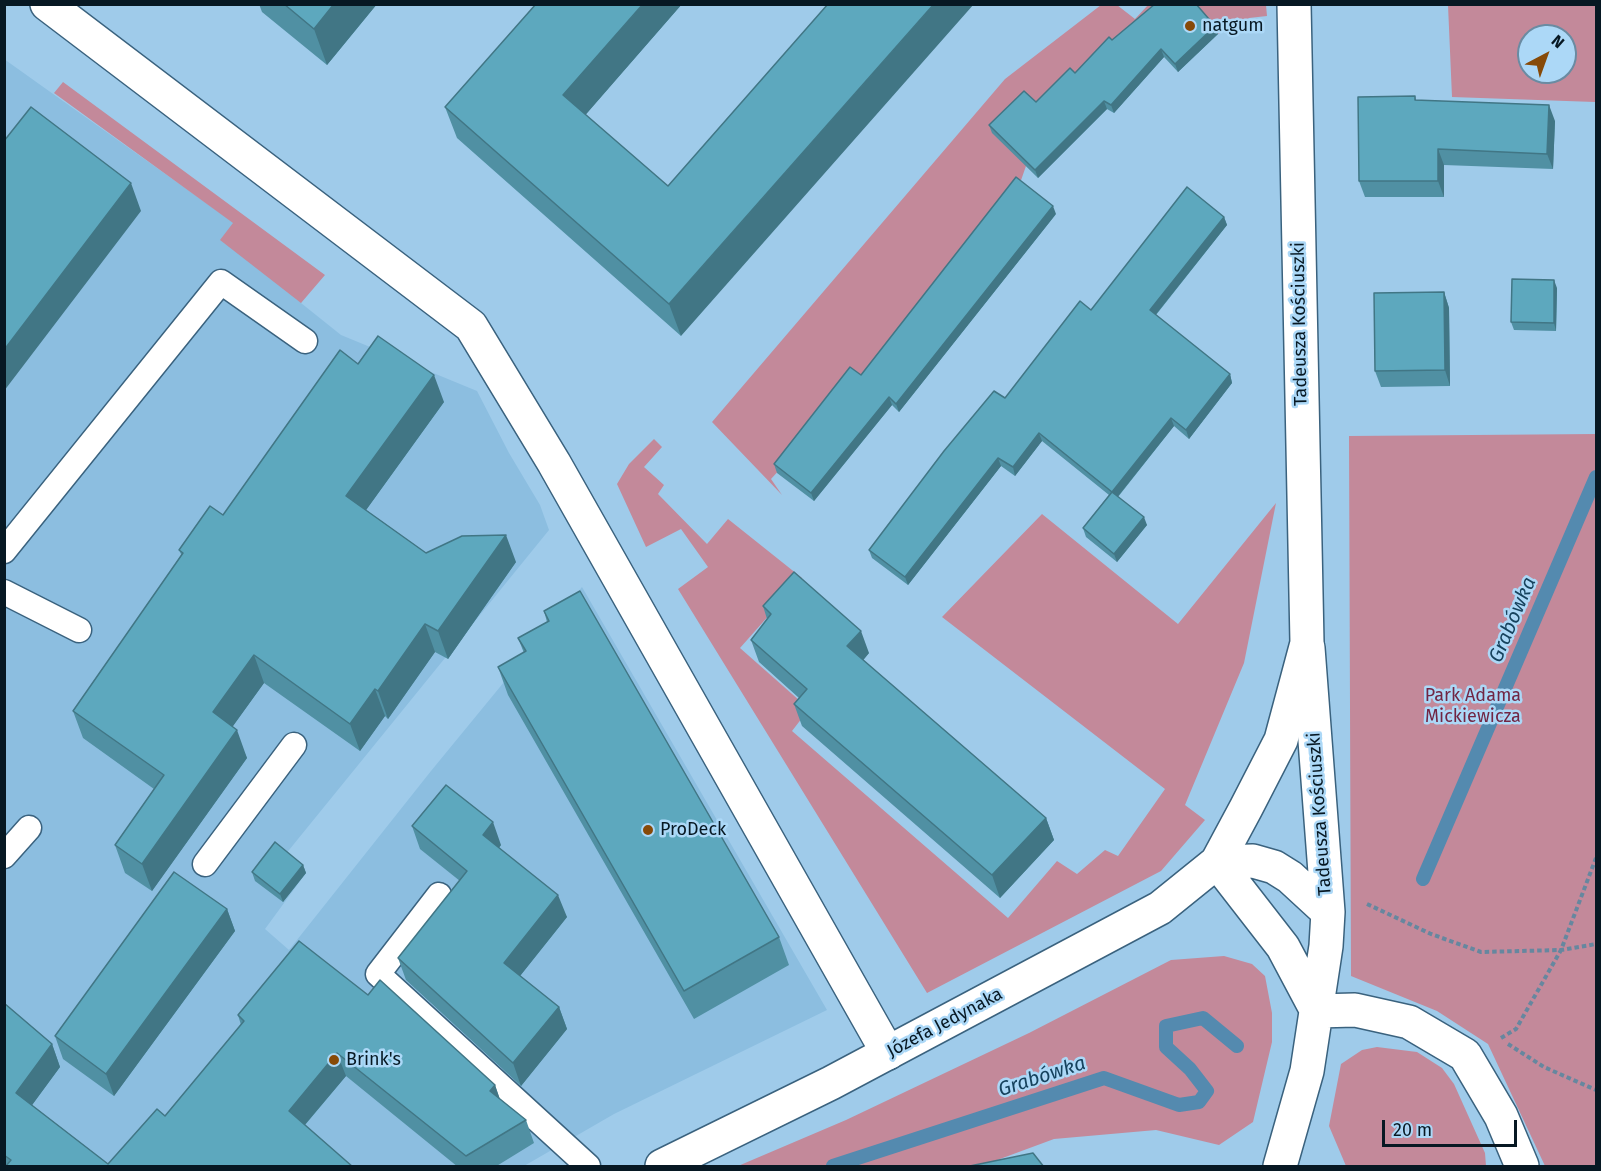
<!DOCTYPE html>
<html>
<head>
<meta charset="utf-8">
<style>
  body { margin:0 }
  #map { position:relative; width:1601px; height:1171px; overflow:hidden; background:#9fcbea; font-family:"Fira Sans",sans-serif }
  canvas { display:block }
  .frame { position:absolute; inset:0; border:6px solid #071823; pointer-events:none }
  .north { position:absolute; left:1517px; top:24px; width:60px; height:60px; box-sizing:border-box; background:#acd8f7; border:2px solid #6a8ba2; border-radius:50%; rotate:41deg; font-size:16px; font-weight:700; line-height:24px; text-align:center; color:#071823 }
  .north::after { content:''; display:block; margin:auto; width:21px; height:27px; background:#874a08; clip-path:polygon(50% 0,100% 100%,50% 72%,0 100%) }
  .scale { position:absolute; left:1382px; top:1120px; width:135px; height:27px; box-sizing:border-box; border:3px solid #071823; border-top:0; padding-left:8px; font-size:18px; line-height:21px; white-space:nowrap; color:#071823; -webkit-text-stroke:4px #acd8f7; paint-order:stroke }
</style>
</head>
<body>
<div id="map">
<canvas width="1601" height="1171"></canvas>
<div class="frame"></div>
<div class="north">N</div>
<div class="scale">20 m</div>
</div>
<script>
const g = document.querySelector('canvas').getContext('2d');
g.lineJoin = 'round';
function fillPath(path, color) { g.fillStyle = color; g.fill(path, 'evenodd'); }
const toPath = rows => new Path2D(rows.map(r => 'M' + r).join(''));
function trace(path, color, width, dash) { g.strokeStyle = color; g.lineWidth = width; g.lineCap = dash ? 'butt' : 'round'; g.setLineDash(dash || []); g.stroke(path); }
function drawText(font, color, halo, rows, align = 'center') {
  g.font = font + ' "Fira Sans",sans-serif'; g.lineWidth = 5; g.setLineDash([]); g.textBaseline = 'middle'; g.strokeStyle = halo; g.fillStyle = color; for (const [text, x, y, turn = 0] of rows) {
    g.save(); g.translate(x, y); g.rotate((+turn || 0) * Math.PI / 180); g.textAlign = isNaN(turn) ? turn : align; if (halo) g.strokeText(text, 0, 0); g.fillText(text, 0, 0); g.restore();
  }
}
fillPath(toPath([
  [4,59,317,282,301,303,341,335,477,391,509,453,540,505,549,530,285,855,306,873,265,929,289,950,431,771,582,587,827,1010,614,1114,524,1166,5,1166]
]), '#8cbee0');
fillPath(toPath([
  [1101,5,1117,5,1135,19,1148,5,1168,5,1026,166,1019,186,894,345,771,479,782,495,712,422,1005,79],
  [1192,5,1266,5,1267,16,1249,18,1218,34],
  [1448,5,1596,5,1596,312,1595,102,1452,97],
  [1529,36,1565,36,1565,72,1529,72],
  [63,82,325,275,301,303,220,240,233,223,54,93],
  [1596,434,1596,1166,1545,1166,1488,1044,1437,1011,1351,976,1349,436],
  [654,439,662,447,644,467,664,485,658,494,707,544,728,519,802,578,740,648,809,709,792,731,1008,918,1057,861,1077,874,1105,850,1118,856,1165,789,942,617,1042,514,1178,624,1276,503,1244,663,1185,805,1205,820,1161,871,927,993,678,589,708,567,681,529,646,547,617,484,629,464],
  [1224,956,1252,964,1265,976,1272,1013,1272,1042,1253,1122,1219,1145,1156,1130,1054,1139,981,1166,738,1166,846,1120,1029,1033,1171,960],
  [1377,1047,1417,1052,1442,1068,1454,1084,1485,1153,1486,1166,1346,1166,1329,1126,1341,1064,1362,1050]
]), '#c3899a');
trace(toPath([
  [1423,879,1596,477],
  [833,1166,1104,1078,1179,1105,1199,1102,1207,1091,1190,1069,1166,1047,1166,1026,1203,1018,1237,1046]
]), '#548aaf', 14);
const lane = toPath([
  [4,551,221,282,305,341],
  [4,592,79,630],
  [4,856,29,828],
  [205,864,294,745],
  [439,895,378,974,588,1166]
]);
const street = toPath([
  [47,4,471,326,554,463,888,1053],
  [1217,862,1283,947,1317,1011],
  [1217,862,1253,861,1274,867,1290,877,1328,912],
  [1317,1011,1355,1010,1409,1022,1465,1055,1501,1116,1522,1166],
  [1280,1166,1307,1071,1326,946,1328,912,1308,648]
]);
const secondary = toPath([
  [662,1166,831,1083,1160,908,1217,862,1246,808,1281,740,1307,643,1294,4]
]);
trace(lane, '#3a627e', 27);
trace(street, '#3a627e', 36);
trace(secondary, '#3a627e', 36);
trace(toPath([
  [1367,904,1431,934,1481,952,1561,950,1596,944],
  [1501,1038,1516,1029,1561,950,1596,858],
  [1508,1044,1544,1067,1596,1090]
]), '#66879f', 4, [4.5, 3]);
trace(lane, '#fff', 24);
trace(street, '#fff', 33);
trace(secondary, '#fff', 33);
fillPath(toPath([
  [259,4,377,4,327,65,262,12],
  [682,4,585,115,668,186,681,336,457,138,445,107],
  [1215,26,1218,34,1178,72,1164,57,1114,113,1107,109,1038,178,992,133,989,125,1036,102,1075,73,1112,40],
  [1415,96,1416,100,1555,121,1553,169,1444,165,1444,197,1365,197,1359,181],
  [1056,214,899,412,892,405,814,501,777,473,774,464,861,375],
  [1224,217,1227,225,1156,315,1230,374,1232,383,1189,439,1174,426,1118,497,1147,525,1117,562,1086,537,1083,528,1109,495,1042,441,1015,476,1001,466,908,585,872,558,869,550,1005,398,1091,310],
  [1557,288,1556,331,1514,330,1511,322],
  [1444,292,1449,308,1450,386,1381,387,1375,371],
  [358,364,444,402,366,510,426,553,516,562,448,659,435,652,388,719,385,716,360,751,264,683,232,727,247,758,152,891,125,873,115,845,154,789,83,738,73,711,182,556,179,550,223,515],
  [763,606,869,653,863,660,1046,818,1054,840,1000,898,802,726,794,704,799,698,759,662,751,640,767,619],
  [544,611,779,937,789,965,694,1019,508,695,498,667,524,653,518,638,547,622],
  [412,826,501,845,499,848,567,917,520,976,559,1007,567,1029,521,1086,406,980,398,958,460,881,420,849],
  [303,865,306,873,283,902,255,881,252,872],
  [227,909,235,931,114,1096,63,1059,55,1036],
  [368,995,495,1085,500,1100,526,1120,534,1143,495,1167,458,1167,346,1076,305,1125,353,1167,4,1167,4,1003,52,1044,60,1067,32,1105,108,1164,165,1116,241,1025,238,1015]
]), '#5090a3');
fillPath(toPath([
  [334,4,377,4,327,65,314,29],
  [643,4,682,4,575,127,563,95],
  [934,4,974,4,681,336,669,304],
  [1215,26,1218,34,1178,72,1175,64],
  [1161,49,1164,57,1114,113,1111,105],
  [1104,101,1107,109,1038,178,1035,170],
  [1549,105,1555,121,1553,169,1547,154],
  [1438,149,1444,165,1444,197,1438,181],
  [131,183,141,211,4,391,4,350],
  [1053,206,1056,214,899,412,896,404],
  [1224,217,1227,225,1153,318,1150,310],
  [1554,280,1557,288,1556,331,1554,323],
  [1444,292,1449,308,1450,386,1445,370],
  [1230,374,1232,383,1189,439,1186,430],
  [434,375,444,402,356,524,346,496],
  [889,397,892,405,814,501,811,493],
  [1171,418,1174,426,1115,500,1112,492],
  [1039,433,1042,441,1015,476,1013,467],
  [998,458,1001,466,908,585,905,577],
  [1144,517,1147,525,1117,562,1114,554],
  [506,535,516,562,448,659,438,631],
  [425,624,435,652,388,719,378,691],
  [861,631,869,653,856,669,847,646],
  [254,655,264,683,223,740,213,712],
  [375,689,385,716,360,751,350,724],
  [237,730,247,758,152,891,142,864],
  [1046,818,1054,840,1000,898,992,875],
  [493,822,501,845,491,857,483,835],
  [303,865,306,873,283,902,280,894],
  [558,895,567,917,512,986,504,963],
  [227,909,235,931,114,1096,106,1074],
  [559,1007,567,1029,521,1086,513,1063],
  [52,1044,60,1067,24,1116,16,1093],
  [337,1053,346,1076,297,1134,289,1111],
  [495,1085,503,1108,490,1091]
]), '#417685');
const building = toPath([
  [284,4,334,4,314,29,284,4],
  [536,4,643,4,563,95,668,186,828,4,934,4,669,304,445,107,536,4],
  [1155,4,1196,4,1215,26,1175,64,1161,49,1111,105,1104,101,1035,170,989,125,1024,91,1036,102,1070,68,1075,73,1109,37,1112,40,1155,4],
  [1415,96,1415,100,1549,105,1547,154,1438,149,1438,181,1359,181,1358,97,1415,96],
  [31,107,131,183,4,350,4,141,31,107],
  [1016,177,1053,206,896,404,889,397,811,493,774,464,850,367,861,375,1016,177],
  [1187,187,1224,217,1150,310,1230,374,1186,430,1171,418,1112,492,1144,517,1114,554,1083,528,1112,492,1039,433,1013,467,998,458,905,577,869,550,944,451,994,391,1005,398,1080,301,1091,310,1187,187],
  [1512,279,1554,280,1554,323,1511,322,1512,279],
  [1444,292,1445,370,1375,371,1374,293,1444,292],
  [378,336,434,375,346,496,426,553,462,536,506,535,438,631,425,624,378,691,375,689,350,724,254,655,213,712,237,730,142,864,115,845,164,775,73,711,183,553,179,550,210,506,223,515,340,350,358,364,378,336],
  [794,572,861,631,847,646,1046,818,992,875,794,704,807,689,751,640,771,614,763,606,794,572],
  [580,591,779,937,684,991,498,667,526,651,518,638,549,621,544,611,580,591],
  [446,785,493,822,483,835,558,895,504,963,559,1007,513,1063,398,958,467,871,412,826,446,785],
  [275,842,303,865,280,894,252,872,275,842],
  [174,872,227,909,106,1074,55,1036,174,872],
  [299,941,368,995,380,980,495,1085,490,1091,526,1120,466,1156,337,1053,289,1111,353,1167,5,1167,11,1160,4,1155,4,1003,52,1044,16,1093,108,1164,157,1109,165,1116,244,1021,238,1015,299,941],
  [1033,1153,1044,1167,965,1167,1033,1153]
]);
fillPath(building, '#5da8be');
trace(building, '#417685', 1.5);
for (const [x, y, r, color] of [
  [1190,26,6,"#874a08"],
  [648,830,6,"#874a08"],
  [334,1060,6,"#874a08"]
]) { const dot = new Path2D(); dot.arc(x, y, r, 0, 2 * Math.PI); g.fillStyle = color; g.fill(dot); trace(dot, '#acd8f7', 2); }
drawText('18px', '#071823', '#acd8f7', [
  ["natgum",1202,26],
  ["ProDeck",660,830],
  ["Brink's",346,1060]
], 'left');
drawText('18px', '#071823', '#acd8f7', [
  ["Tadeusza Kościuszki",1300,324,-91],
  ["Tadeusza Kościuszki",1320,814,-94],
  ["Józefa Jedynaka",945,1023,-28]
]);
drawText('18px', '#712543', '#acd8f7', [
  ["Park Adama",1473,696],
  ["Mickiewicza",1473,717]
]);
drawText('italic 20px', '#16425d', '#acd8f7', [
  ["Grabówka",1513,620,-67],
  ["Grabówka",1042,1077,-18]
]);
</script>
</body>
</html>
